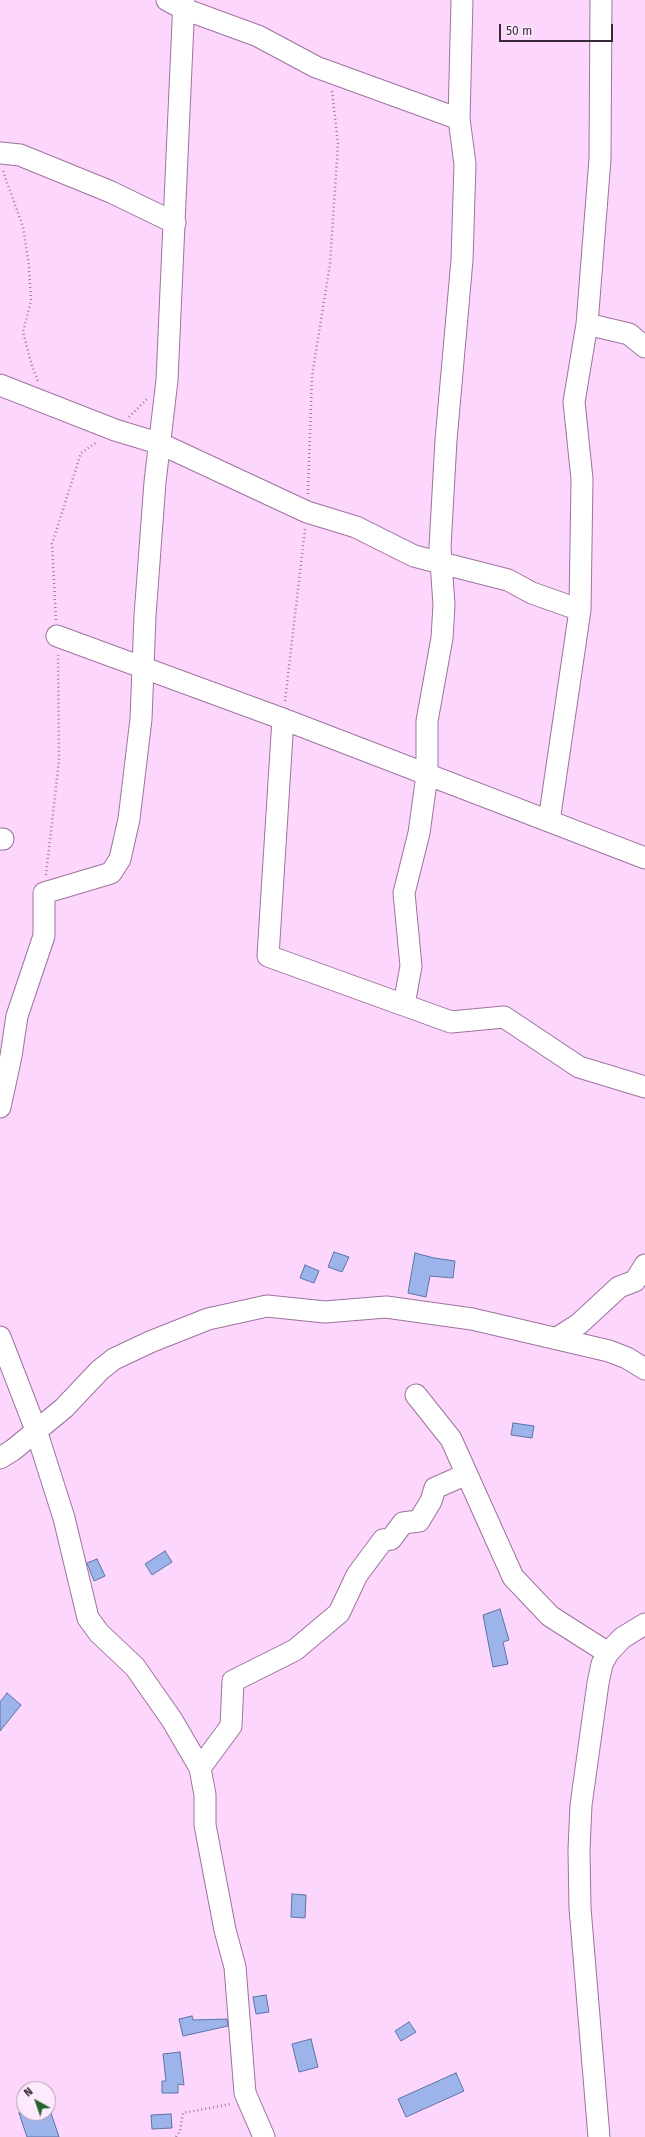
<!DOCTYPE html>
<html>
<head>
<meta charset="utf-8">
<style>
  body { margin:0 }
  #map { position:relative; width:645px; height:2137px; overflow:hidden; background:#fcd6fc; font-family:"Fira Sans",sans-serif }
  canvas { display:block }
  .north { position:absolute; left:16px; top:2081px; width:40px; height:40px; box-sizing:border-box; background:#fdeafd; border:1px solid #af9caf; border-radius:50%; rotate:320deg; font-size:11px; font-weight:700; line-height:16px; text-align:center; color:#39273a }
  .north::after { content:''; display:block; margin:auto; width:14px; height:18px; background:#25652e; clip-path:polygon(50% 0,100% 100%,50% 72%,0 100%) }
  .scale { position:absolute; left:499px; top:24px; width:114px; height:18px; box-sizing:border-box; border:2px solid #39273a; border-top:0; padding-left:5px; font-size:12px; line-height:14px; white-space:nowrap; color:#39273a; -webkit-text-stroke:3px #fdeafd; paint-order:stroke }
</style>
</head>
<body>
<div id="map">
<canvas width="645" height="2137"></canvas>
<div class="north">N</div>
<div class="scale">50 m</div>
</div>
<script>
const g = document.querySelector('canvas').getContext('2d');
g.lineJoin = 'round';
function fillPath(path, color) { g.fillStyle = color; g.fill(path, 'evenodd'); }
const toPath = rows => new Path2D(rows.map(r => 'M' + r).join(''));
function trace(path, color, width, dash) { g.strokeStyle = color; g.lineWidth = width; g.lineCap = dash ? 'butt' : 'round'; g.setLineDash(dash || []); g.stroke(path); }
const building = toPath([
  [334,1252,349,1257,342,1272,328,1267,334,1252],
  [415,1253,434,1258,455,1261,453,1278,430,1276,426,1297,408,1293,415,1253],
  [305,1265,319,1271,314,1283,300,1278,305,1265],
  [513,1423,534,1426,532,1438,511,1435,513,1423],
  [165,1551,172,1562,152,1575,145,1564,165,1551],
  [97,1559,105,1576,94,1581,87,1563,97,1559],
  [500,1609,509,1640,503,1642,508,1664,493,1667,483,1615,500,1609],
  [7,1693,21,1705,0,1731,0,1702,7,1693],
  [292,1894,306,1895,305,1918,291,1917,292,1894],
  [266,1995,269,2012,256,2014,253,1997,266,1995],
  [192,2016,193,2020,227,2019,228,2026,183,2036,179,2019,192,2016],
  [409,2022,416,2032,401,2041,395,2031,409,2022],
  [311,2039,318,2067,299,2072,292,2044,311,2039],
  [180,2052,184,2085,178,2084,178,2093,162,2093,162,2081,166,2081,163,2054,180,2052],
  [456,2073,464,2091,406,2117,398,2099,456,2073],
  [19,2113,51,2113,59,2137,27,2137,19,2113],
  [171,2114,172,2128,152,2129,151,2115,171,2114]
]);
fillPath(building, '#9cb4e9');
trace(building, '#5e73a5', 1);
const minor = toPath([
  [167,0,184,9,258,36,316,67,459,119],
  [0,153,20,155,111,192,175,223],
  [587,324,629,334,645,347],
  [0,385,115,430,161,444,307,512,356,527,414,556,508,580,532,593,580,610],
  [57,636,283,719,645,858],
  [283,719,268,956,451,1022,504,1017,579,1067,645,1087],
  [549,821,580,610,582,479,574,402,587,324,600,159,601,0],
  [0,839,3,839],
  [404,1005,411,966,404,893,419,833,427,775,427,721,442,638,444,605,440,547,446,440,462,260,465,164,459,119,462,0],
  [0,1107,11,1056,17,1016,44,936,44,893,111,873,120,859,129,819,141,719,145,616,155,482,167,380,184,0],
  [0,1337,36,1430,64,1518,88,1618,99,1633,135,1667,172,1720,200,1768,205,1795,205,1825,225,1930,235,1967,245,2093,264,2137],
  [557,1338,579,1324,619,1287,635,1281,645,1265],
  [416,1395,451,1439,513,1577,550,1616,608,1653],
  [0,1458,13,1450,64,1408,100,1370,114,1359,150,1342,208,1319,267,1306,325,1312,386,1307,472,1319,609,1351,627,1358,645,1369],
  [200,1768,231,1726,233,1681,295,1650,339,1613,357,1575,383,1540,391,1539,403,1523,419,1521,431,1501,435,1488,467,1474],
  [599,2137,580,1908,579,1850,581,1805,598,1683,602,1664,608,1653,622,1638,645,1624]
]);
trace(minor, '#9d739e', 23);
trace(toPath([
  [3,171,23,227,29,266,31,301,23,332,32,366,38,381],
  [129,417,147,399],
  [308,494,312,376,330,264,338,144,332,91],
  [56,620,52,544,81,453,97,442],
  [285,701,305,529],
  [46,875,59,761,58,655],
  [176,2137,180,2131,183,2113,231,2104]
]), '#9b7f9b', 2.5, [1, 3]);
trace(minor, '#fff', 21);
</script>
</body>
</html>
